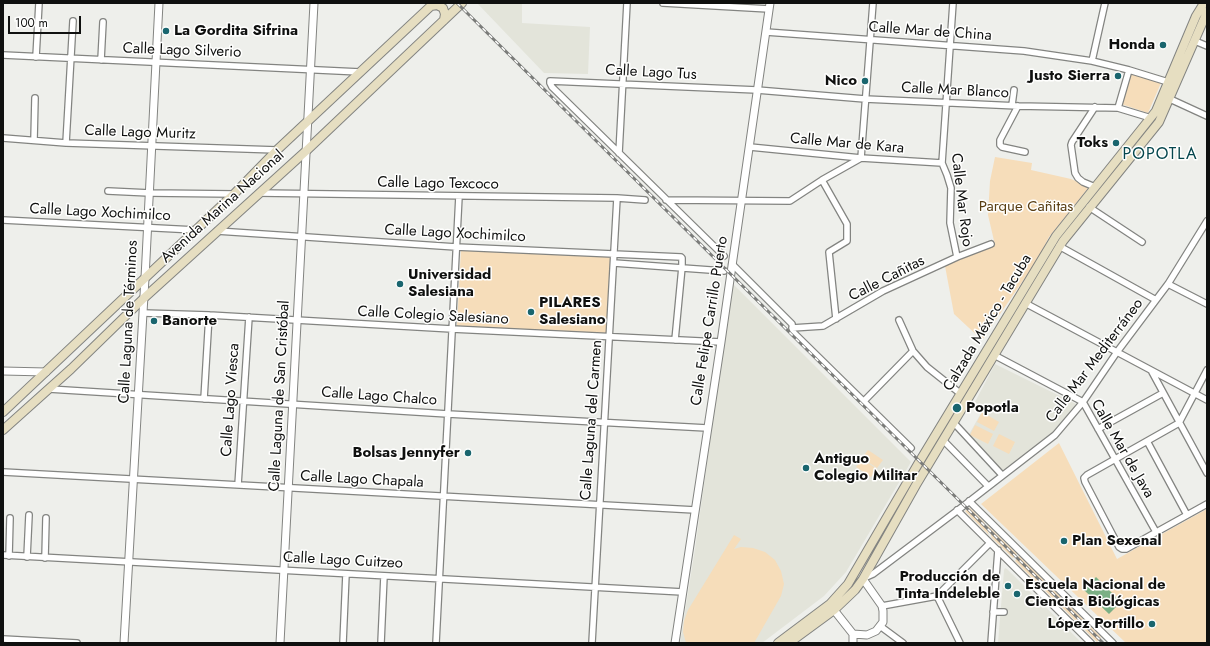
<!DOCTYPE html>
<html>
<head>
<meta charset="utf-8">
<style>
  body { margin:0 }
  #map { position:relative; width:1210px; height:646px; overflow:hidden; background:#eeefeb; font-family:Jost,sans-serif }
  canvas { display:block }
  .frame { position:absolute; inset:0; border:4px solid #0f100f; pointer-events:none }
  .scale { position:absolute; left:8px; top:16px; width:73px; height:18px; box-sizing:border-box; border:2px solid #0f100f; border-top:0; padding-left:5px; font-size:12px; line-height:14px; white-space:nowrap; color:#0f100f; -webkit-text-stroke:3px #fffffe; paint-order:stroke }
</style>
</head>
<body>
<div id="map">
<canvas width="1210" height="646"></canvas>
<div class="frame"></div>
<div class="scale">100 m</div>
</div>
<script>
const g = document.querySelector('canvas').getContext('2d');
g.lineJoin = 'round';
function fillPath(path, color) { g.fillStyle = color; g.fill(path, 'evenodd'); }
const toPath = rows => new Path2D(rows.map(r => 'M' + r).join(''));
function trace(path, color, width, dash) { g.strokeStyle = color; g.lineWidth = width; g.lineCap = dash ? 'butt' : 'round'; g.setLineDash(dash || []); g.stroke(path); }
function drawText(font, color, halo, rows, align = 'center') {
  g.font = font + ' Jost,sans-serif'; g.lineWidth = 3; g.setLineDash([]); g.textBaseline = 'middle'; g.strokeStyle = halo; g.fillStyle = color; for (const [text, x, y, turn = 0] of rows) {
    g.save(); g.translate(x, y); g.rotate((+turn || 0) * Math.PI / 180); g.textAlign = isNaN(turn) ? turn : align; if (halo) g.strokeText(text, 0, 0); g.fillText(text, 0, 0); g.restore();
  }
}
fillPath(toPath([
  [477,3,522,3,522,23,590,27,588,74,544,73],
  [732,283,911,462,846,572,824,596,762,643,680,643,695,549],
  [995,364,1076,404,1053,433,1001,472,968,436,984,408,975,402],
  [1005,568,1007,569,1082,643,998,643,1004,570]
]), '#e3e4da');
fillPath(toPath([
  [1130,74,1161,83,1148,113,1121,104],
  [995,157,1032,163,1031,170,1071,179,1089,187,1049,237,1036,262,982,340,954,314,945,266,995,245,988,215,990,181],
  [461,249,611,257,607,334,457,326],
  [982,412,999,422,994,431,977,422],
  [975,425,993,434,988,444,970,435],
  [999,434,1015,442,1009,454,993,446],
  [1059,443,1117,559,1207,509,1207,643,1126,643,981,504],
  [868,450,883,460,877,468,862,458],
  [862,459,877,469,871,477,856,467],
  [970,508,984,522,989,535,965,511],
  [987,525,1017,554,1013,558,992,538],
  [734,535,741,539,734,549,741,547,753,548,765,552,775,560,781,571,784,584,781,596,754,643,686,643,683,632,684,621,688,610],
  [1019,556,1101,637,1097,642,1015,561]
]), '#f6ddba');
fillPath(toPath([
  [1096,577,1121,602,1109,614,1084,590]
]), '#7bb085');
const minor = toPath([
  [663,3,769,9],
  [953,3,942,163,947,175,951,188,950,223,957,257],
  [766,32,1024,51,1092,61,1129,70,1168,82],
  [1195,41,1207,46],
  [3,55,360,72],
  [36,57,39,3],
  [101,60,103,22],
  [1092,61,1105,3],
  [1170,99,1207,116],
  [1012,105,1014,90],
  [1018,106,1000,140,1000,145,1002,147,1025,152],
  [1118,108,1129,70],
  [3,138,66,143,277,150],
  [34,140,35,98],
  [66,143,73,21],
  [750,147,861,158,942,163],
  [619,153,627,3],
  [861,158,873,3],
  [822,180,847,224,847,241,829,252,836,319],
  [1095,187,1083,182,1078,178,1075,173,1071,145,1072,142,1095,107],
  [108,191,150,193,234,194],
  [259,193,617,198,645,200],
  [666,200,790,201,822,180,861,158],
  [1089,207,1142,242],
  [3,220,195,230],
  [217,231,456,247,681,257,682,258,682,267,675,340],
  [1059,246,1156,300],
  [724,256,552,87,550,83,550,81,757,90,865,99,1018,106,1118,108,1151,118],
  [614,263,724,271],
  [732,264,792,324,793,332,911,448],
  [1168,284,1207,304],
  [1025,303,1207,400],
  [143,313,209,315,452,329,721,342],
  [899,320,913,351,927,367,961,394],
  [792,328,823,326,883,291,957,257,991,244],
  [994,355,1083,402,1156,532],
  [1207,370,1179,423,1087,475,1084,478,1085,482,1119,547,1122,549,1126,549,1207,504],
  [1152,372,1207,473],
  [49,389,448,414,707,428],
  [204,399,209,315],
  [864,401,913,351],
  [954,423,1002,475],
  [1098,429,1163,393],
  [943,440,988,486],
  [1147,441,1187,515],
  [3,472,695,510],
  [238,485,249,317],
  [969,501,1113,643],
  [957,510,1091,643],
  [3,555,683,592],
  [9,556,10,518],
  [27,557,29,515],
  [45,558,46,518],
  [864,578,873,574,962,507,1055,435,1083,402,1117,352,1168,284,1207,221],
  [937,596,960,643],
  [882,606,937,596,990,543],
  [993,612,1004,612],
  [880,626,903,643],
  [3,639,77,643],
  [343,643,346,574],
  [381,643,384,576],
  [436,643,459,196],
  [592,643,617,198],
  [991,643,998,550]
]);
const tertiary = toPath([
  [3,371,46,372],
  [834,610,853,634,867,635,876,631,883,622,883,611,882,606,863,579],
  [124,643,145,278,159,3],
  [280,643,314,3],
  [675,643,721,342,770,3],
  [853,643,853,634]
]);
const secondary = toPath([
  [431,6,437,5,443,8,445,14,444,20],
  [3,412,234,194,277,150,434,3],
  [3,430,71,369,144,298,306,151,462,3],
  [778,643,830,604,848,584,918,464,1056,236,1156,111,1196,16,1204,3],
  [789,643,834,610,855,590,863,579,916,485,1063,241,1159,122,1207,12]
]);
trace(minor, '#838481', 8);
trace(tertiary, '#838481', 9);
trace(secondary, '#838481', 10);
trace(minor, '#fff', 5.5);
trace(tertiary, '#fff', 7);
trace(secondary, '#e6dec1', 8);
const rail = toPath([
  [457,3,1103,643]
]);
trace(rail, '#7b7c7a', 3);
trace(rail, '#fffffe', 1.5, [4.5]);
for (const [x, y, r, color] of [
  [166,31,4,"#19656e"],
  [1163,45,4,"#19656e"],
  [1118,76,4,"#19656e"],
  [865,81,4,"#19656e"],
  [1116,143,4,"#19656e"],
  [400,284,4,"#19656e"],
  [531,312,4,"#19656e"],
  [154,321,4,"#19656e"],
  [957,408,5,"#19656e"],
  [468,453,4,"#19656e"],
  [806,468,4,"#19656e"],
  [1064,541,4,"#19656e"],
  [1008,586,4,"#19656e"],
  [1017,594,4,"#19656e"],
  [1152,624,4,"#19656e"]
]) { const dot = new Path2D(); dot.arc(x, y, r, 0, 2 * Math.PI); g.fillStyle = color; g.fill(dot); trace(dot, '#fffffe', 1.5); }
drawText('bold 15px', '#0f100f', '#fffffe', [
  ["La Gordita Sifrina",174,31],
  ["Honda",1155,45,"right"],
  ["Justo Sierra",1110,76,"right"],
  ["Nico",857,81,"right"],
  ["Toks",1108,143,"right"],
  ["Universidad",408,275],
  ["Salesiana",408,292],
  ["PILARES",539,303],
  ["Salesiano",539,320],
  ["Banorte",162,321],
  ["Popotla",966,408],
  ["Bolsas Jennyfer",460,453,"right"],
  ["Antiguo",814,459],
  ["Colegio Militar",814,476],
  ["Plan Sexenal",1072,541],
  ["Producción de",1000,577,"right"],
  ["Tinta Indeleble",1000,594,"right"],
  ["Escuela Nacional de",1025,585],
  ["Ciencias Biológicas",1025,602],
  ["López Portillo",1144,624,"right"]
], 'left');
drawText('15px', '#0f100f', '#fffffe', [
  ["Calle Mar de China",930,32,4],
  ["Calle Lago Silverio",182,51,2],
  ["Calle Lago Tus",651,73,3],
  ["Calle Mar Blanco",955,91,3],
  ["Calle Lago Muritz",140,133,2],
  ["Calle Mar de Kara",847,144,5],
  ["Calle Lago Texcoco",438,184,1],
  ["Calle Mar Rojo",961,200,83],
  ["Avenida Marina Nacional",223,207,-42],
  ["Calle Lago Xochimilco",100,213,3],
  ["Calle Lago Xochimilco",455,234,3],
  ["Calle Cañitas",887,279,-27],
  ["Calle Colegio Salesiano",433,316,3],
  ["Calle Felipe Carrillo Puerto",710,321,-81],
  ["Calle Laguna de Términos",129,322,-87],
  ["Calzada México - Tacuba",988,323,-59],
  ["Calle Mar Mediterráneo",1095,361,-53],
  ["Calle Laguna de San Cristóbal",280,396,-87],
  ["Calle Lago Chalco",379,397,4],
  ["Calle Lago Viesca",231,400,-86],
  ["Calle Laguna del Carmen",592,420,-86],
  ["Calle Mar de Java",1122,449,60],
  ["Calle Lago Chapala",362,480,3],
  ["Calle Lago Cuitzeo",343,561,3]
]);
drawText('15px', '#593e13', '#fffffe', [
  ["Parque Cañitas",1026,207]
]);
g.letterSpacing = '1px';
drawText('16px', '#05464d', '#fffffe', [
  ["POPOTLA",1160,155]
]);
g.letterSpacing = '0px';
</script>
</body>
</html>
